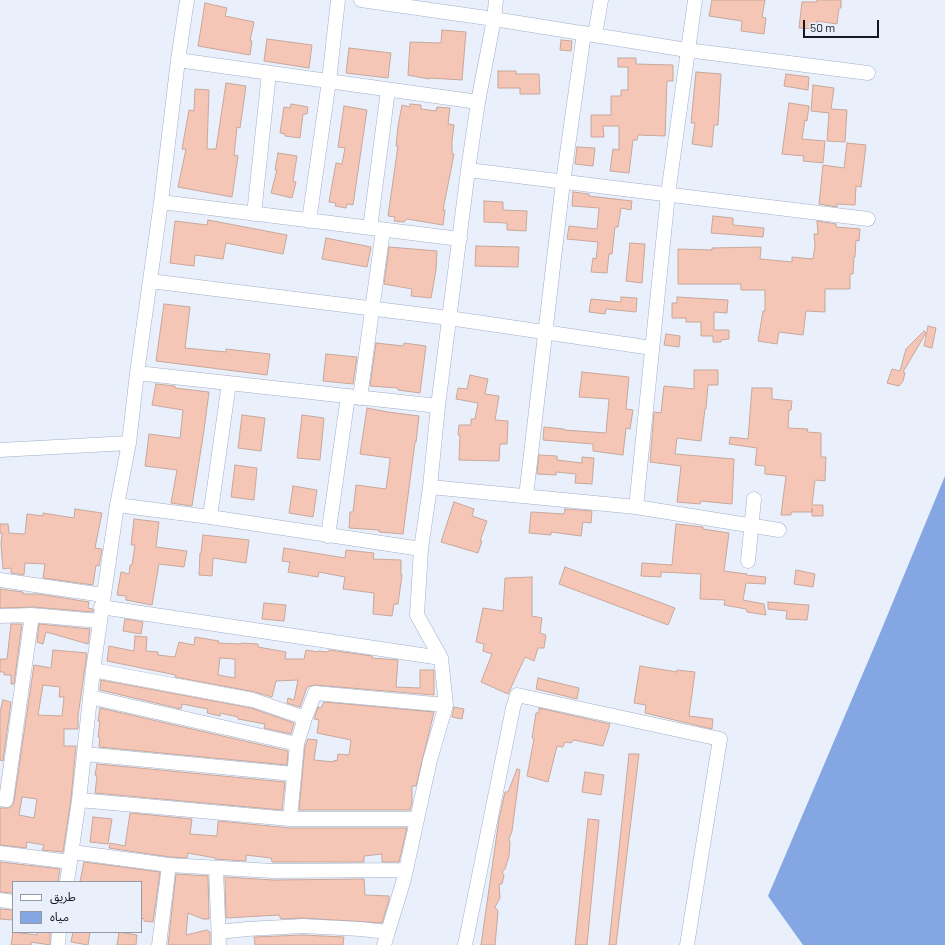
<!DOCTYPE html>
<html>
<head>
<meta charset="utf-8">
<style>
  body { margin:0 }
  #map { position:relative; width:945px; height:945px; overflow:hidden; background:#e9f0fb; font-family:Barlow,"Noto Sans Arabic",sans-serif }
  canvas { display:block }
  .legend { position:absolute; left:12px; top:881px; width:130px; height:52px; box-sizing:border-box; background:#e9f0fb; border:1px solid #939aa4; margin:0; padding:5px 7px; list-style:none; font-size:12px; color:#131922 }
  .legend li { display:flex; align-items:center; gap:8px; height:20px }
  .legend b { width:20px; border:1px solid #939aa4 }
  .scale { position:absolute; left:803px; top:20px; width:76px; height:18px; box-sizing:border-box; border:2px solid #131922; border-top:0; padding-left:5px; font-size:12px; line-height:14px; white-space:nowrap; color:#131922; -webkit-text-stroke:3px #e9f0fb; paint-order:stroke }
</style>
</head>
<body>
<div id="map">
<canvas width="945" height="945"></canvas>
<ul class="legend">
<li><b style="height:5px;background:#fff"></b>طريق</li>
<li><b style="height:11px;background:#84a6e3"></b>مياه</li>
</ul>
<div class="scale">50 m</div>
</div>
<script>
const g = document.querySelector('canvas').getContext('2d');
g.lineJoin = 'round';
function fillPath(path, color) { g.fillStyle = color; g.fill(path, 'evenodd'); }
const toPath = rows => new Path2D(rows.map(r => 'M' + r).join(''));
function trace(path, color, width, dash) { g.strokeStyle = color; g.lineWidth = width; g.lineCap = dash ? 'butt' : 'round'; g.setLineDash(dash || []); g.stroke(path); }
fillPath(toPath([
  [945,476,945,945,803,945,768,896,878,638]
]), '#84a6e3');
const building = toPath([
  [712,0,765,0,762,17,766,18,764,34,741,31,742,21,709,16,712,0],
  [817,0,841,0,841,8,839,8,837,24,817,21,817,29,799,28,802,2,817,2,817,0],
  [205,3,227,8,225,16,254,22,250,41,252,41,250,55,198,46,205,3],
  [442,30,466,32,462,80,430,78,429,79,408,75,410,42,441,43,442,30],
  [267,39,312,45,309,68,264,61,267,39],
  [561,40,572,41,571,51,560,50,561,40],
  [349,48,391,53,388,78,346,73,349,48],
  [618,58,636,58,636,64,673,65,673,81,667,81,665,136,638,135,637,140,633,140,629,173,610,171,613,149,619,150,619,126,603,126,604,137,591,137,591,115,611,115,611,96,621,96,621,90,628,90,628,67,618,67,618,58],
  [498,71,516,71,516,74,539,74,540,94,520,94,520,88,498,88,498,71],
  [696,72,721,74,718,125,714,125,712,147,692,144,695,123,691,123,696,72],
  [786,74,809,77,808,90,784,86,786,74],
  [226,83,246,86,240,128,237,127,234,155,238,156,232,197,178,187,186,149,182,149,189,110,194,111,195,89,209,90,207,149,216,149,226,83],
  [813,85,834,88,831,109,847,110,845,142,827,141,829,113,811,111,813,85],
  [789,103,809,106,807,121,805,120,802,139,825,141,823,163,803,161,804,156,782,154,789,103],
  [291,104,308,107,307,114,303,114,300,138,285,136,285,134,280,133,284,107,290,108,291,104],
  [410,104,421,105,421,109,436,111,437,107,450,108,448,124,454,125,452,141,452,154,454,154,443,210,445,210,443,225,407,219,404,222,394,221,395,217,388,216,398,146,396,146,398,126,402,105,410,107,410,104],
  [344,106,367,110,353,205,347,204,346,208,335,206,336,203,329,202,336,163,342,164,345,148,338,147,344,106],
  [847,143,866,145,861,187,856,186,855,205,837,204,837,207,819,204,823,165,844,168,847,143],
  [577,147,595,148,593,166,575,164,577,147],
  [278,153,297,156,293,181,296,182,292,198,271,193,277,170,275,170,278,153],
  [573,192,589,194,589,196,632,201,631,210,621,208,618,227,615,227,612,254,609,254,607,273,591,272,593,258,596,259,598,242,567,239,569,226,597,229,599,208,572,206,573,192],
  [484,201,503,202,503,210,527,211,526,231,507,230,507,223,484,222,484,201],
  [713,216,733,218,733,225,764,228,763,237,711,233,713,216],
  [208,220,287,235,283,254,226,243,223,259,195,255,194,266,170,263,175,221,207,225,208,220],
  [817,221,836,224,836,227,860,229,859,241,856,240,855,257,854,257,853,274,850,274,850,289,825,289,825,312,806,311,803,335,779,332,777,344,758,341,763,311,765,311,765,290,741,290,741,284,678,284,678,249,712,250,712,248,761,247,760,259,792,262,792,257,813,259,815,246,814,234,818,234,817,221],
  [326,238,371,247,367,267,322,259,326,238],
  [630,243,645,244,642,283,626,281,630,243],
  [476,246,519,247,518,267,475,266,476,246],
  [389,247,437,251,436,270,431,298,411,296,412,289,384,284,389,247],
  [621,297,637,298,636,312,606,309,605,314,589,312,591,299,621,302,621,297],
  [677,297,728,300,727,313,714,312,714,330,729,330,729,339,721,340,721,342,713,342,713,336,701,336,701,322,686,322,686,318,672,318,672,303,677,303,677,297],
  [164,304,190,307,185,348,226,352,226,349,270,354,267,375,156,361,164,304],
  [928,326,936,328,932,348,924,346,928,326],
  [924,331,926,333,903,372,905,373,903,381,899,386,887,383,892,369,900,371,906,349,924,331],
  [666,334,680,336,679,347,664,345,666,334],
  [376,343,403,346,404,343,426,346,420,393,398,390,398,388,370,386,376,343],
  [326,354,357,357,353,384,323,381,326,354],
  [694,370,718,370,718,385,708,385,706,409,705,409,701,441,677,438,675,454,734,459,732,504,701,501,700,504,677,502,681,466,650,462,654,412,661,413,664,386,694,389,694,370],
  [582,372,629,377,626,409,633,410,630,429,626,428,623,455,593,451,593,444,543,440,544,427,564,429,564,430,606,433,609,399,579,397,582,372],
  [470,375,488,379,485,394,499,396,495,420,508,421,507,444,500,444,499,461,459,460,460,435,458,435,459,425,471,425,471,419,475,419,478,403,456,399,458,388,467,389,470,375],
  [156,384,175,386,175,388,209,392,204,430,192,506,171,503,177,470,145,466,149,434,180,438,183,410,152,405,156,384],
  [752,388,772,388,772,399,792,401,791,410,789,410,788,428,808,429,807,432,821,433,821,457,826,457,825,481,815,480,812,505,823,505,823,516,812,516,812,508,812,512,791,512,791,515,781,515,786,476,765,474,765,466,755,465,757,448,729,444,730,437,748,439,752,388],
  [367,408,388,412,419,416,416,442,415,442,403,534,379,532,379,530,349,528,350,512,353,512,356,485,386,489,390,460,390,458,360,454,367,408],
  [242,415,265,418,261,451,238,448,242,415],
  [302,415,324,418,320,460,297,458,302,415],
  [539,455,557,456,557,460,582,463,582,457,594,458,592,484,575,483,576,474,556,472,556,475,537,474,539,455],
  [235,465,257,468,254,500,231,497,235,465],
  [293,486,317,490,313,517,289,513,293,486],
  [454,502,474,509,472,516,487,521,480,541,482,541,478,553,441,542,454,502],
  [75,509,102,513,95,548,102,549,99,566,96,565,93,585,43,578,45,564,25,563,24,575,11,573,11,568,3,569,1,544,2,533,0,533,0,524,8,524,9,533,25,534,27,514,43,516,43,513,74,518,75,509],
  [565,509,592,511,591,523,583,522,581,536,551,532,551,535,529,533,531,512,564,514,565,509],
  [134,519,159,522,156,547,187,551,184,567,159,564,152,605,126,600,126,596,117,595,121,572,129,574,130,565,132,565,135,545,131,545,134,519],
  [676,524,703,527,703,529,729,533,724,571,747,574,746,575,766,577,765,584,746,583,743,600,764,604,766,615,747,612,746,609,724,605,725,600,700,599,701,574,661,572,661,577,641,576,642,563,672,565,676,524],
  [203,535,249,540,246,563,213,558,212,576,199,575,200,553,201,553,203,535],
  [284,548,345,558,346,550,374,553,373,559,401,560,401,575,402,575,398,604,394,604,392,616,373,614,374,593,343,589,345,577,319,572,318,577,288,572,290,562,282,561,284,548],
  [565,567,675,608,668,625,559,584,565,567],
  [796,570,815,574,813,587,794,584,796,570],
  [532,577,532,616,542,618,540,633,546,635,544,648,538,648,534,661,525,657,508,694,481,682,492,654,483,651,484,644,476,642,483,608,503,611,505,578,532,577],
  [0,589,23,592,23,594,38,594,89,602,88,608,93,609,93,612,33,607,0,608,0,589],
  [768,602,809,605,807,620,786,619,787,611,768,609,768,602],
  [264,603,286,605,284,621,262,619,264,603],
  [125,619,143,622,141,634,123,631,125,619],
  [11,624,22,624,14,684,11,684,11,675,4,675,4,672,0,672,0,659,7,659,11,624],
  [39,624,90,629,88,644,46,632,43,644,37,642,39,624],
  [135,636,147,637,146,651,158,652,158,655,175,657,179,642,194,645,195,637,219,641,218,643,241,644,241,643,258,644,258,647,286,652,285,659,304,659,306,650,318,652,318,651,328,652,329,650,372,656,372,658,398,660,396,687,420,688,420,670,434,670,434,695,315,685,307,687,300,707,287,703,288,698,294,700,298,680,276,681,272,697,255,692,175,677,176,675,107,661,109,646,134,651,135,636],
  [220,658,235,659,235,678,218,675,220,658],
  [53,650,87,653,78,716,78,729,64,729,64,746,76,746,71,799,63,852,42,850,44,845,27,842,26,848,0,845,0,808,9,808,13,805,14,801,34,665,51,668,53,650],
  [43,685,60,687,59,697,64,697,62,716,38,715,43,685],
  [22,797,37,799,34,818,19,815,22,797],
  [640,666,677,672,677,670,695,672,689,716,713,719,712,729,645,713,646,705,634,703,640,666],
  [538,678,579,688,577,699,536,689,538,678],
  [101,680,251,708,294,723,291,734,264,728,265,724,238,719,238,717,220,713,220,716,207,713,208,709,182,704,181,709,100,690,101,680],
  [3,700,11,702,3,761,0,760,0,712,3,700],
  [324,702,434,712,416,786,412,786,412,803,410,810,299,810,305,746,308,739,317,740,314,760,334,762,334,760,337,761,338,754,349,755,351,740,317,733,319,720,314,719,318,707,321,708,324,702],
  [454,707,464,709,462,719,452,717,454,707],
  [100,708,288,751,287,765,99,747,100,738,98,737,100,721,98,721,100,708],
  [539,708,610,724,603,746,574,740,571,743,565,742,563,747,557,746,548,782,527,776,534,739,532,738,536,713,539,713,539,708],
  [629,754,639,754,616,945,609,945,629,754],
  [97,764,285,782,282,810,95,793,97,776,95,775,97,764],
  [517,769,520,770,512,831,509,839,510,842,509,856,505,869,502,872,504,875,502,884,499,884,500,898,495,907,498,911,495,945,481,945,499,819,505,792,508,792,517,769],
  [585,772,604,775,601,795,582,792,585,772],
  [130,813,192,819,190,834,217,836,218,821,290,828,407,828,399,862,382,862,382,854,364,856,364,862,272,862,271,858,246,855,246,861,215,859,215,858,188,853,187,858,170,857,109,848,110,843,125,846,130,813],
  [93,817,112,819,108,844,90,842,93,817],
  [588,819,599,820,587,945,575,945,588,819],
  [0,862,60,869,58,882,13,882,13,893,0,892,0,862],
  [84,862,160,872,153,922,144,921,144,919,141,918,141,882,80,882,84,862],
  [176,874,208,876,209,919,203,919,188,913,186,935,207,930,210,932,210,945,168,945,176,874],
  [225,877,273,880,364,879,365,895,389,896,389,900,382,923,303,918,281,919,279,915,226,918,225,877],
  [0,909,13,910,13,920,0,919,0,909],
  [13,932,37,935,37,932,50,932,50,945,31,942,31,945,11,945,13,932],
  [73,932,90,932,88,945,71,942,73,932],
  [119,932,137,935,136,945,117,945,119,932],
  [303,935,344,937,343,945,255,945,254,937,303,935]
]);
fillPath(building, '#f5c6b5');
trace(building, '#c7a79c', 1);
const minor = toPath([
  [361,0,494,19,687,50,868,73],
  [595,35,601,0],
  [178,60,478,102],
  [468,170,868,219],
  [161,202,460,239],
  [254,214,269,73],
  [309,221,329,81,338,0],
  [370,228,388,90],
  [150,281,449,318,652,348],
  [137,373,438,406],
  [360,398,383,230],
  [0,450,129,443],
  [430,487,636,507,779,530],
  [526,496,563,182,584,33],
  [117,505,210,517,421,549],
  [636,507,668,194,695,0],
  [210,517,229,383],
  [328,536,348,396],
  [748,561,754,499],
  [0,580,103,595],
  [101,607,441,658],
  [0,616,32,615,99,621],
  [93,670,253,700,305,718],
  [90,697,297,744],
  [84,754,294,774],
  [0,799,6,800,32,615],
  [79,800,290,819,416,819],
  [290,819,297,744,305,718,315,693,446,705],
  [72,852,169,865,273,871,406,870],
  [0,853,70,862],
  [216,868,219,945],
  [67,882,79,800,93,670,117,505,129,443,137,373,161,202,178,60,187,0],
  [0,900,13,902],
  [219,932,247,929,303,926,360,929,388,932],
  [58,945,59,932],
  [159,945,169,865],
  [384,945,404,879,430,760,446,705,441,658,417,615,421,549,430,487,438,406,468,170,478,102,494,19,496,0],
  [465,945,513,708,517,695,720,739,687,945]
]);
trace(minor, '#a0afca', 15);
trace(minor, '#fff', 14);
</script>
</body>
</html>
